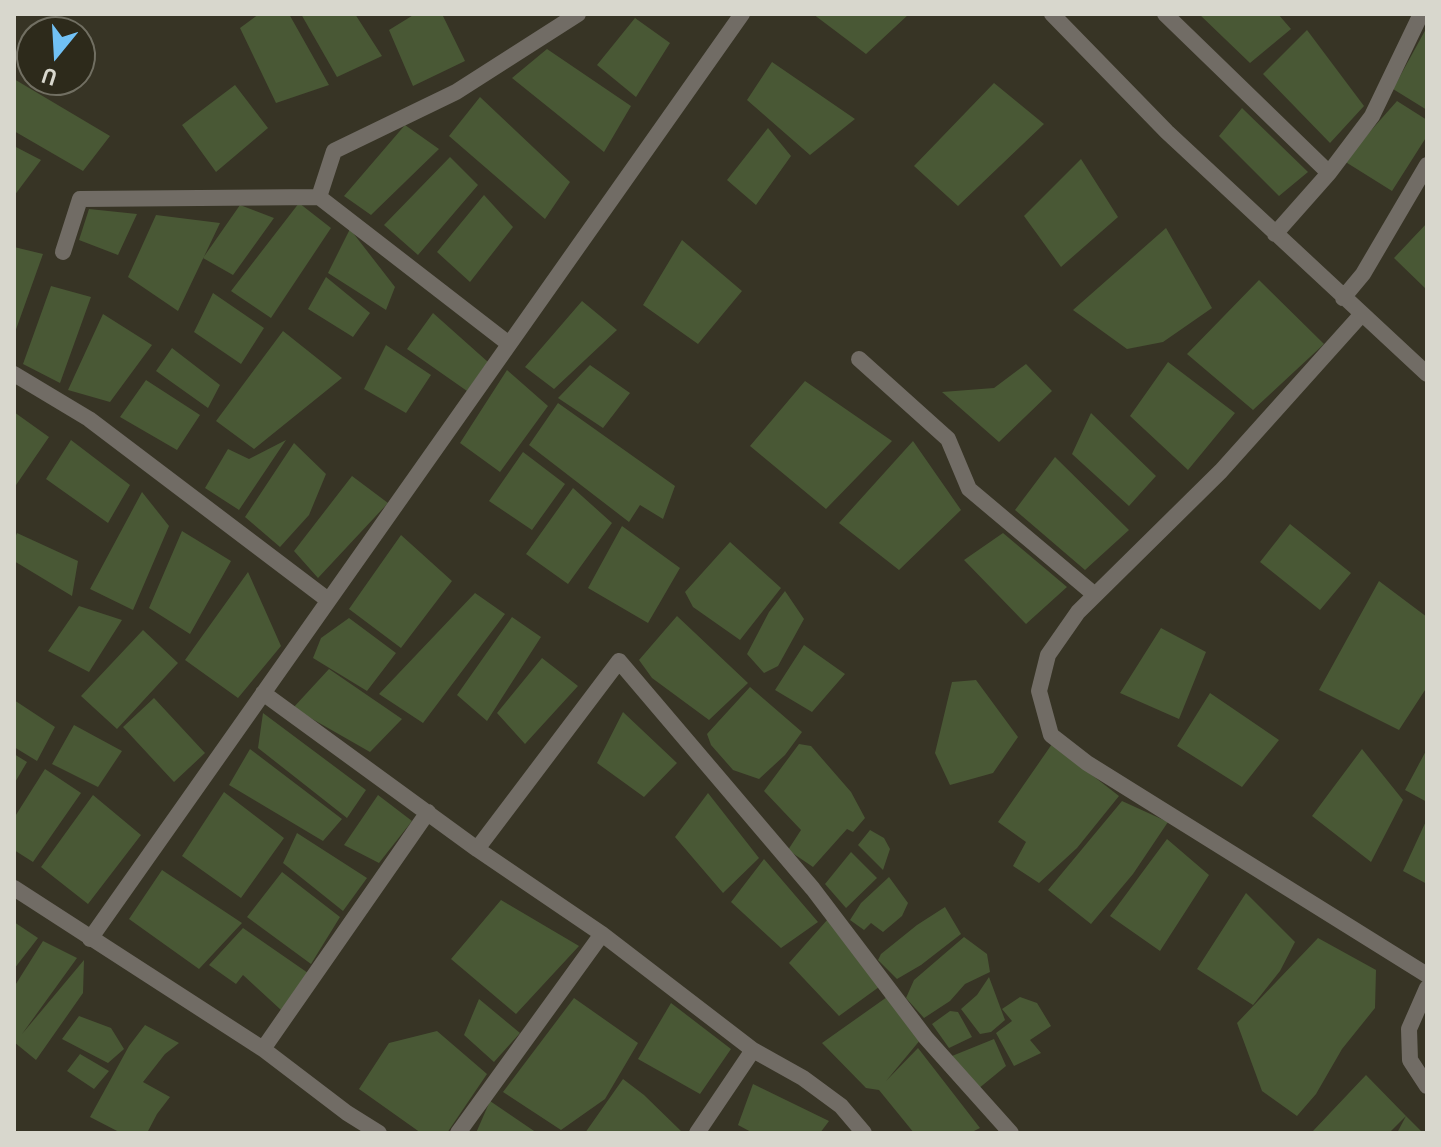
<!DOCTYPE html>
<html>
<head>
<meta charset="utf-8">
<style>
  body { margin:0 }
  #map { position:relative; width:1441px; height:1147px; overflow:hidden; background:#373425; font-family:"PT Sans",sans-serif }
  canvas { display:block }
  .frame { position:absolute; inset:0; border:16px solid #d8d7cd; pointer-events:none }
  .north { position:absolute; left:16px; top:16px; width:80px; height:80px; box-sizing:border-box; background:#2d2a1b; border:2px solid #716f62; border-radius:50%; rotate:198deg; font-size:22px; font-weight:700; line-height:32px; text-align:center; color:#d8d7cd }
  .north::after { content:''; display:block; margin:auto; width:28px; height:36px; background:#71c1f5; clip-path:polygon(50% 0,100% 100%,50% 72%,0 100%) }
</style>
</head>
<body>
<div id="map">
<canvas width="1441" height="1147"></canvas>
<div class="frame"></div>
<div class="north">U</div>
</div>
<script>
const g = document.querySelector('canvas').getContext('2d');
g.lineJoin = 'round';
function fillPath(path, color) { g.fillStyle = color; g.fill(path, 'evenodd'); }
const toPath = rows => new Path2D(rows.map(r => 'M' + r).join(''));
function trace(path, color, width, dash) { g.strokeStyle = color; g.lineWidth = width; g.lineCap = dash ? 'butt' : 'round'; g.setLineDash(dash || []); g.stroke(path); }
fillPath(toPath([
  [259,14,289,14,329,85,276,103,240,28],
  [301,14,355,14,382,56,337,77],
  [415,14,442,14,465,61,413,86,389,30],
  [813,14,909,14,866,54],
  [1199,14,1278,14,1291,29,1250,63],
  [635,18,670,43,636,97,597,65],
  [1427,27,1427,110,1393,89],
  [1307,30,1364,106,1330,143,1263,74],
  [547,49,631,106,604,152,512,78],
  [772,62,855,119,810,155,747,100],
  [14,79,110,136,83,171,14,131],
  [994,83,1044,124,958,206,914,166],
  [235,85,268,128,216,172,182,125],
  [480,97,570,182,545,219,449,136],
  [1397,101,1427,120,1427,136,1392,191,1344,161],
  [1242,108,1308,172,1279,196,1219,136],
  [405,125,439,149,371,215,344,196],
  [768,128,791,156,756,205,727,180],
  [14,146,41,160,14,196],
  [450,157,478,185,418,255,384,225],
  [1081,159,1118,217,1061,267,1024,216],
  [484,195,513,227,470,282,437,252],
  [299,203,331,228,271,318,231,291],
  [240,205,274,218,233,275,203,258],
  [89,209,137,214,118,255,79,240],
  [156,215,220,223,178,311,128,277],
  [1427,223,1427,290,1394,258],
  [1166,228,1212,308,1163,342,1127,349,1073,310],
  [350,229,395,287,386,310,328,273],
  [682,240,742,291,698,344,643,305],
  [14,247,43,254,14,335],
  [326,277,370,313,353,337,308,309],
  [1259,280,1324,344,1253,410,1187,354],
  [51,286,91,297,60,383,23,364],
  [213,293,264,328,241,364,194,332],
  [582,301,617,330,554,389,525,367],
  [433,313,488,362,467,391,407,349],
  [103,314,152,345,110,402,68,390],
  [283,331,342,378,254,449,216,421],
  [386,345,431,375,406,413,364,389],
  [172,348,220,385,208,408,156,371],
  [1168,362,1235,413,1188,470,1130,416],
  [1026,364,1052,391,999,442,942,392,994,388],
  [590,365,630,393,603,428,558,398],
  [507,370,548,406,500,472,460,443],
  [146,380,200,415,177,450,120,417],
  [805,381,892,441,826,509,750,446],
  [558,403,675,486,663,519,640,505,629,522,529,445],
  [14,412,49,437,14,488],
  [1091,413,1156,476,1129,506,1072,454],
  [71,440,130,485,108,523,46,479],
  [286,440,239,510,205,488,228,449,249,459],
  [913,441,961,510,899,570,839,523],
  [294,443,326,474,309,515,280,547,245,517],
  [523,452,565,484,532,530,489,501],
  [1055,457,1129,530,1085,570,1015,510],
  [352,476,388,503,318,578,294,551],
  [573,488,612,523,568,584,526,554],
  [142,492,169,526,133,610,90,589],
  [1290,524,1351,573,1320,610,1260,562],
  [622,526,680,568,648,623,588,588],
  [182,531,231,561,190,634,149,608],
  [17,533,78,561,72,596,14,561,14,540],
  [1003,533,1067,587,1026,624,964,560],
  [401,535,452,581,401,648,349,609],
  [730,542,781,588,740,640,693,607,685,592],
  [248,572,281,646,238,698,185,660],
  [1379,581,1427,617,1427,687,1399,730,1319,690],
  [785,591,804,619,778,666,764,673,747,654,769,612],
  [475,593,505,614,423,723,379,694],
  [79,606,122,620,89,672,48,651],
  [677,616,748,683,709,720,652,678,639,660],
  [512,617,541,637,487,721,457,695],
  [349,618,396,653,367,691,313,658,321,638],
  [1161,628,1206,652,1179,719,1120,693],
  [143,630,178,663,117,729,81,696],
  [804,645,845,674,812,712,775,690],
  [542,658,578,686,525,744,497,713],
  [329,669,402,719,370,752,293,708],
  [976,680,1018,737,993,773,950,785,935,753,952,682],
  [750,687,802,732,785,755,759,779,733,770,711,745,707,734],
  [1210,693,1279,740,1242,787,1177,746],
  [154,698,205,753,174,782,123,727],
  [14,700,55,727,37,761,14,747],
  [623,712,677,763,644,797,597,763],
  [263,713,366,790,347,818,258,748],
  [74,725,122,751,98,787,52,764],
  [799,744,811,746,851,792,865,818,853,832,847,829,813,867,788,850,801,830,764,791],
  [1052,744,1119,796,1077,848,1039,883,1013,866,1026,842,998,822],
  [250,749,342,819,323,841,229,785],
  [1362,749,1403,800,1371,862,1312,816],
  [1427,749,1427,802,1405,790],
  [14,754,27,762,14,784],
  [45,769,81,793,33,862,14,850,14,818],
  [224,792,284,838,241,898,182,856],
  [708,793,759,858,723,893,675,837],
  [93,795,141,835,88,904,41,867],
  [378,795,412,821,379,863,344,845],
  [1122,801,1168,822,1133,874,1091,924,1048,890],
  [1427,819,1427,884,1403,871],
  [870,830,884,838,890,849,883,870,858,845],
  [297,833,367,878,343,911,283,863],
  [1167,839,1209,875,1160,951,1110,916],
  [851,852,877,878,846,908,825,884],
  [764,859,818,922,781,948,731,902],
  [162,870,242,923,199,969,129,919],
  [282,872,340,917,311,964,247,917],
  [889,877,908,903,902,916,883,932,871,923,864,930,850,920,861,903],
  [1246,893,1295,942,1280,971,1253,1005,1197,969],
  [501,900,579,946,516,1014,451,959],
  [945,907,961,934,921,965,897,979,878,960,881,954,917,925],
  [828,919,879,987,839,1016,789,963],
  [14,922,38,938,14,969],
  [243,928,308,973,281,1010,243,975,236,984,209,965],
  [964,937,987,954,990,972,965,984,950,1001,924,1018,906,998,914,980],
  [1318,938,1376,970,1375,1008,1342,1049,1316,1094,1297,1116,1262,1091,1237,1023],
  [43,941,77,958,22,1034,84,960,83,993,36,1060,14,1042,14,987],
  [989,977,1005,1020,991,1032,980,1034,961,1009,977,995],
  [887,997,921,1039,886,1081,918,1048,980,1128,970,1133,914,1133,879,1090,866,1088,822,1043],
  [1020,997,1037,1003,1051,1026,1030,1040,1041,1053,1014,1066,996,1033,1012,1021,1002,1009],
  [574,998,638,1043,605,1099,561,1130,503,1092],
  [479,999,520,1033,494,1062,464,1035],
  [671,1003,731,1049,700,1094,638,1059],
  [950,1011,958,1012,972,1037,949,1048,932,1024],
  [79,1016,111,1028,124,1049,108,1063,62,1039],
  [145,1025,179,1043,165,1054,143,1082,170,1097,157,1114,147,1133,121,1133,90,1117,129,1046],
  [437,1031,487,1074,447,1133,421,1133,359,1089,389,1043],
  [994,1039,1006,1066,978,1089,952,1056],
  [80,1054,109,1071,94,1089,67,1071],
  [1366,1075,1406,1116,1423,1133,1397,1133,1406,1116,1389,1133,1313,1131],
  [623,1079,644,1095,681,1131,680,1133,585,1133],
  [753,1084,829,1121,820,1133,753,1133,738,1125],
  [490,1101,537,1133,476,1133]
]), '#495835');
trace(toPath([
  [1052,14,1167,132,1427,374],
  [1165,14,1329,173],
  [319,197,334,151,456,92,578,14],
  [1275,234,1329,173,1372,116,1421,14],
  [63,252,80,199,319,197,509,344],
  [1343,298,1363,274,1427,165],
  [1361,315,1221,471,1078,612,1048,655,1039,691,1051,735,1087,763,1427,975],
  [859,359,948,439,969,489,1095,595],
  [14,374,89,419,328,600],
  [263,693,477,849,602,934,753,1050],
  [477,849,619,661,813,889,926,1038,1011,1133],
  [14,888,263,1049,347,1113,379,1133],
  [90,939,742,14],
  [1427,988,1409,1029,1410,1060,1427,1086],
  [263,1049,428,812],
  [458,1133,602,934],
  [697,1133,753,1050,803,1078,841,1106,864,1133]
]), '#716c65', 16);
</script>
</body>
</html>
